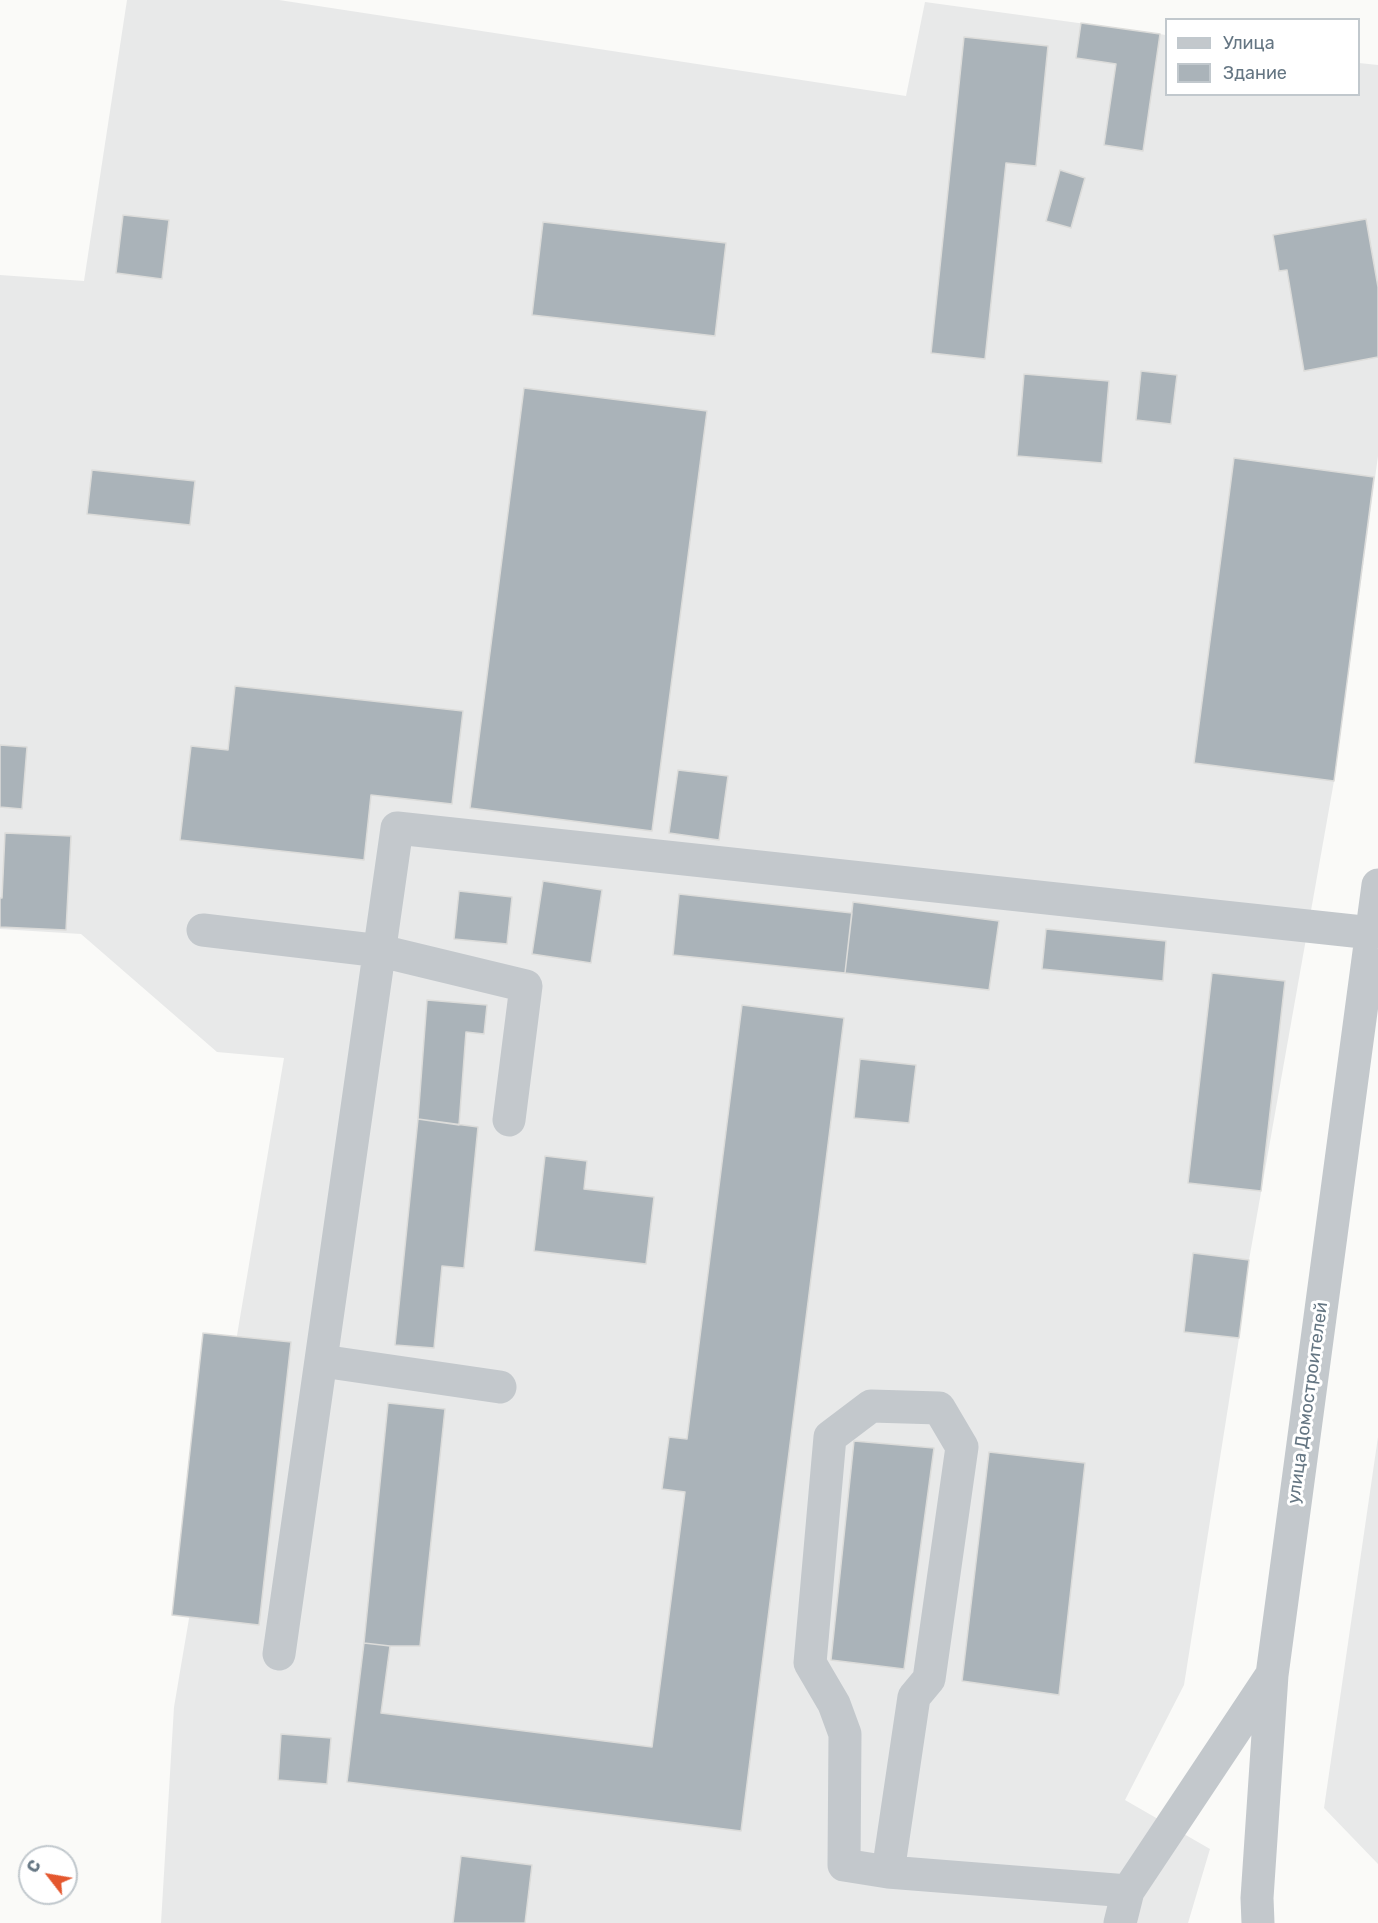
<!DOCTYPE html>
<html>
<head>
<meta charset="utf-8">
<style>
  body { margin:0 }
  #map { position:relative; width:1378px; height:1923px; overflow:hidden; background:#fafaf8; font-family:Rubik,sans-serif }
  canvas { display:block }
  .legend { position:absolute; left:1165px; top:18px; width:195px; height:78px; box-sizing:border-box; background:#fff; border:2px solid #c1c8cd; margin:0; padding:8px 10px; list-style:none; font-size:18px; color:#657683 }
  .legend li { display:flex; align-items:center; gap:12px; height:30px }
  .legend b { width:30px; border:2px solid #c1c8cd }
  .north { position:absolute; left:18px; top:1845px; width:60px; height:60px; box-sizing:border-box; background:#fff; border:2px solid #c1c8cd; border-radius:50%; rotate:301deg; font-size:16px; font-weight:700; line-height:24px; text-align:center; color:#657683 }
  .north::after { content:''; display:block; margin:auto; width:21px; height:27px; background:#e4572e; clip-path:polygon(50% 0,100% 100%,50% 72%,0 100%) }
</style>
</head>
<body>
<div id="map">
<canvas width="1378" height="1923"></canvas>
<ul class="legend">
<li><b style="height:8px;background:#c3c8cc"></b>Улица</li>
<li><b style="height:16px;background:#aab3b9"></b>Здание</li>
</ul>
<div class="north">С</div>
</div>
<script>
const g = document.querySelector('canvas').getContext('2d');
g.lineJoin = 'round';
function fillPath(path, color) { g.fillStyle = color; g.fill(path, 'evenodd'); }
const toPath = rows => new Path2D(rows.map(r => 'M' + r).join(''));
function trace(path, color, width, dash) { g.strokeStyle = color; g.lineWidth = width; g.lineCap = dash ? 'butt' : 'round'; g.setLineDash(dash || []); g.stroke(path); }
function drawText(font, color, halo, rows, align = 'center') {
  g.font = font + ' Rubik,sans-serif'; g.lineWidth = 6; g.setLineDash([]); g.textBaseline = 'middle'; g.strokeStyle = halo; g.fillStyle = color; for (const [text, x, y, turn = 0] of rows) {
    g.save(); g.translate(x, y); g.rotate((+turn || 0) * Math.PI / 180); g.textAlign = isNaN(turn) ? turn : align; if (halo) g.strokeText(text, 0, 0); g.fillText(text, 0, 0); g.restore();
  }
}
fillPath(toPath([
  [127,0,279,0,906,96,925,2,1166,35,1166,94,1358,94,1359,63,1378,65,1378,456,1334,781,1249,1260,1239,1338,1184,1685,1125,1800,1210,1849,1188,1923,161,1923,174,1707,284,1058,217,1052,81,934,0,929,0,275,84,281],
  [1378,1437,1378,1864,1324,1808]
]), '#e8e9e9');
const building = toPath([
  [1081,23,1160,34,1143,151,1104,145,1116,64,1076,58,1081,23],
  [964,37,1048,46,1036,166,1006,163,985,359,931,353,964,37],
  [1060,170,1085,178,1071,228,1046,221,1060,170],
  [123,215,169,220,162,279,116,273,123,215],
  [1366,219,1378,287,1378,357,1304,371,1287,270,1279,271,1273,235,1366,219],
  [543,222,726,243,715,336,532,315,543,222],
  [1141,371,1177,375,1171,424,1136,420,1141,371],
  [1024,374,1109,381,1102,463,1017,456,1024,374],
  [524,388,707,411,652,831,470,808,524,388],
  [1234,458,1374,477,1334,781,1194,763,1234,458],
  [92,470,195,481,190,525,87,514,92,470],
  [235,686,463,711,452,804,371,795,364,860,180,840,191,746,228,750,235,686],
  [0,745,27,747,22,809,0,807,0,745],
  [678,770,728,776,719,840,669,833,678,770],
  [5,833,71,836,66,930,0,927,0,898,2,898,5,833],
  [543,881,602,890,591,963,532,954,543,881],
  [459,891,512,897,507,944,454,939,459,891],
  [679,894,852,913,845,973,673,955,679,894],
  [853,902,999,921,989,990,845,973,853,902],
  [1046,929,1166,941,1163,981,1042,969,1046,929],
  [1212,973,1285,981,1261,1191,1188,1183,1212,973],
  [427,1000,487,1005,484,1034,466,1032,459,1125,418,1119,427,1000],
  [742,1005,844,1018,741,1831,347,1782,364,1643,390,1646,381,1713,652,1747,685,1492,662,1489,669,1437,687,1439,742,1005],
  [860,1059,916,1065,909,1123,854,1118,860,1059],
  [418,1119,478,1127,464,1268,442,1266,434,1348,395,1345,418,1119],
  [545,1156,587,1161,584,1189,654,1197,646,1264,534,1251,545,1156],
  [1193,1253,1249,1260,1239,1338,1184,1332,1193,1253],
  [203,1333,291,1342,259,1625,172,1615,203,1333],
  [388,1403,445,1409,420,1646,390,1646,364,1643,388,1403],
  [854,1441,934,1448,904,1669,831,1660,854,1441],
  [989,1452,1085,1463,1059,1695,962,1681,989,1452],
  [281,1734,331,1738,327,1784,278,1780,281,1734],
  [461,1856,532,1865,525,1923,453,1923,461,1856]
]);
fillPath(building, '#aab3b9');
trace(building, '#dcdcda', 1.5);
trace(toPath([
  [203,930,381,951,526,986,509,1120],
  [322,1361,500,1387],
  [279,1654,397,828,1372,933],
  [888,1872,914,1697,929,1679,962,1447,939,1408,871,1406,830,1437,810,1663,834,1704,845,1734,844,1865,888,1872,1128,1891],
  [1120,1923,1128,1891,1271,1676],
  [1258,1923,1257,1898,1272,1675,1378,885]
]), '#c3c8cc', 33);
drawText('18px', '#657683', '#fff', [
  ["улица Домостроителей",1308,1403,-82]
]);
</script>
</body>
</html>
